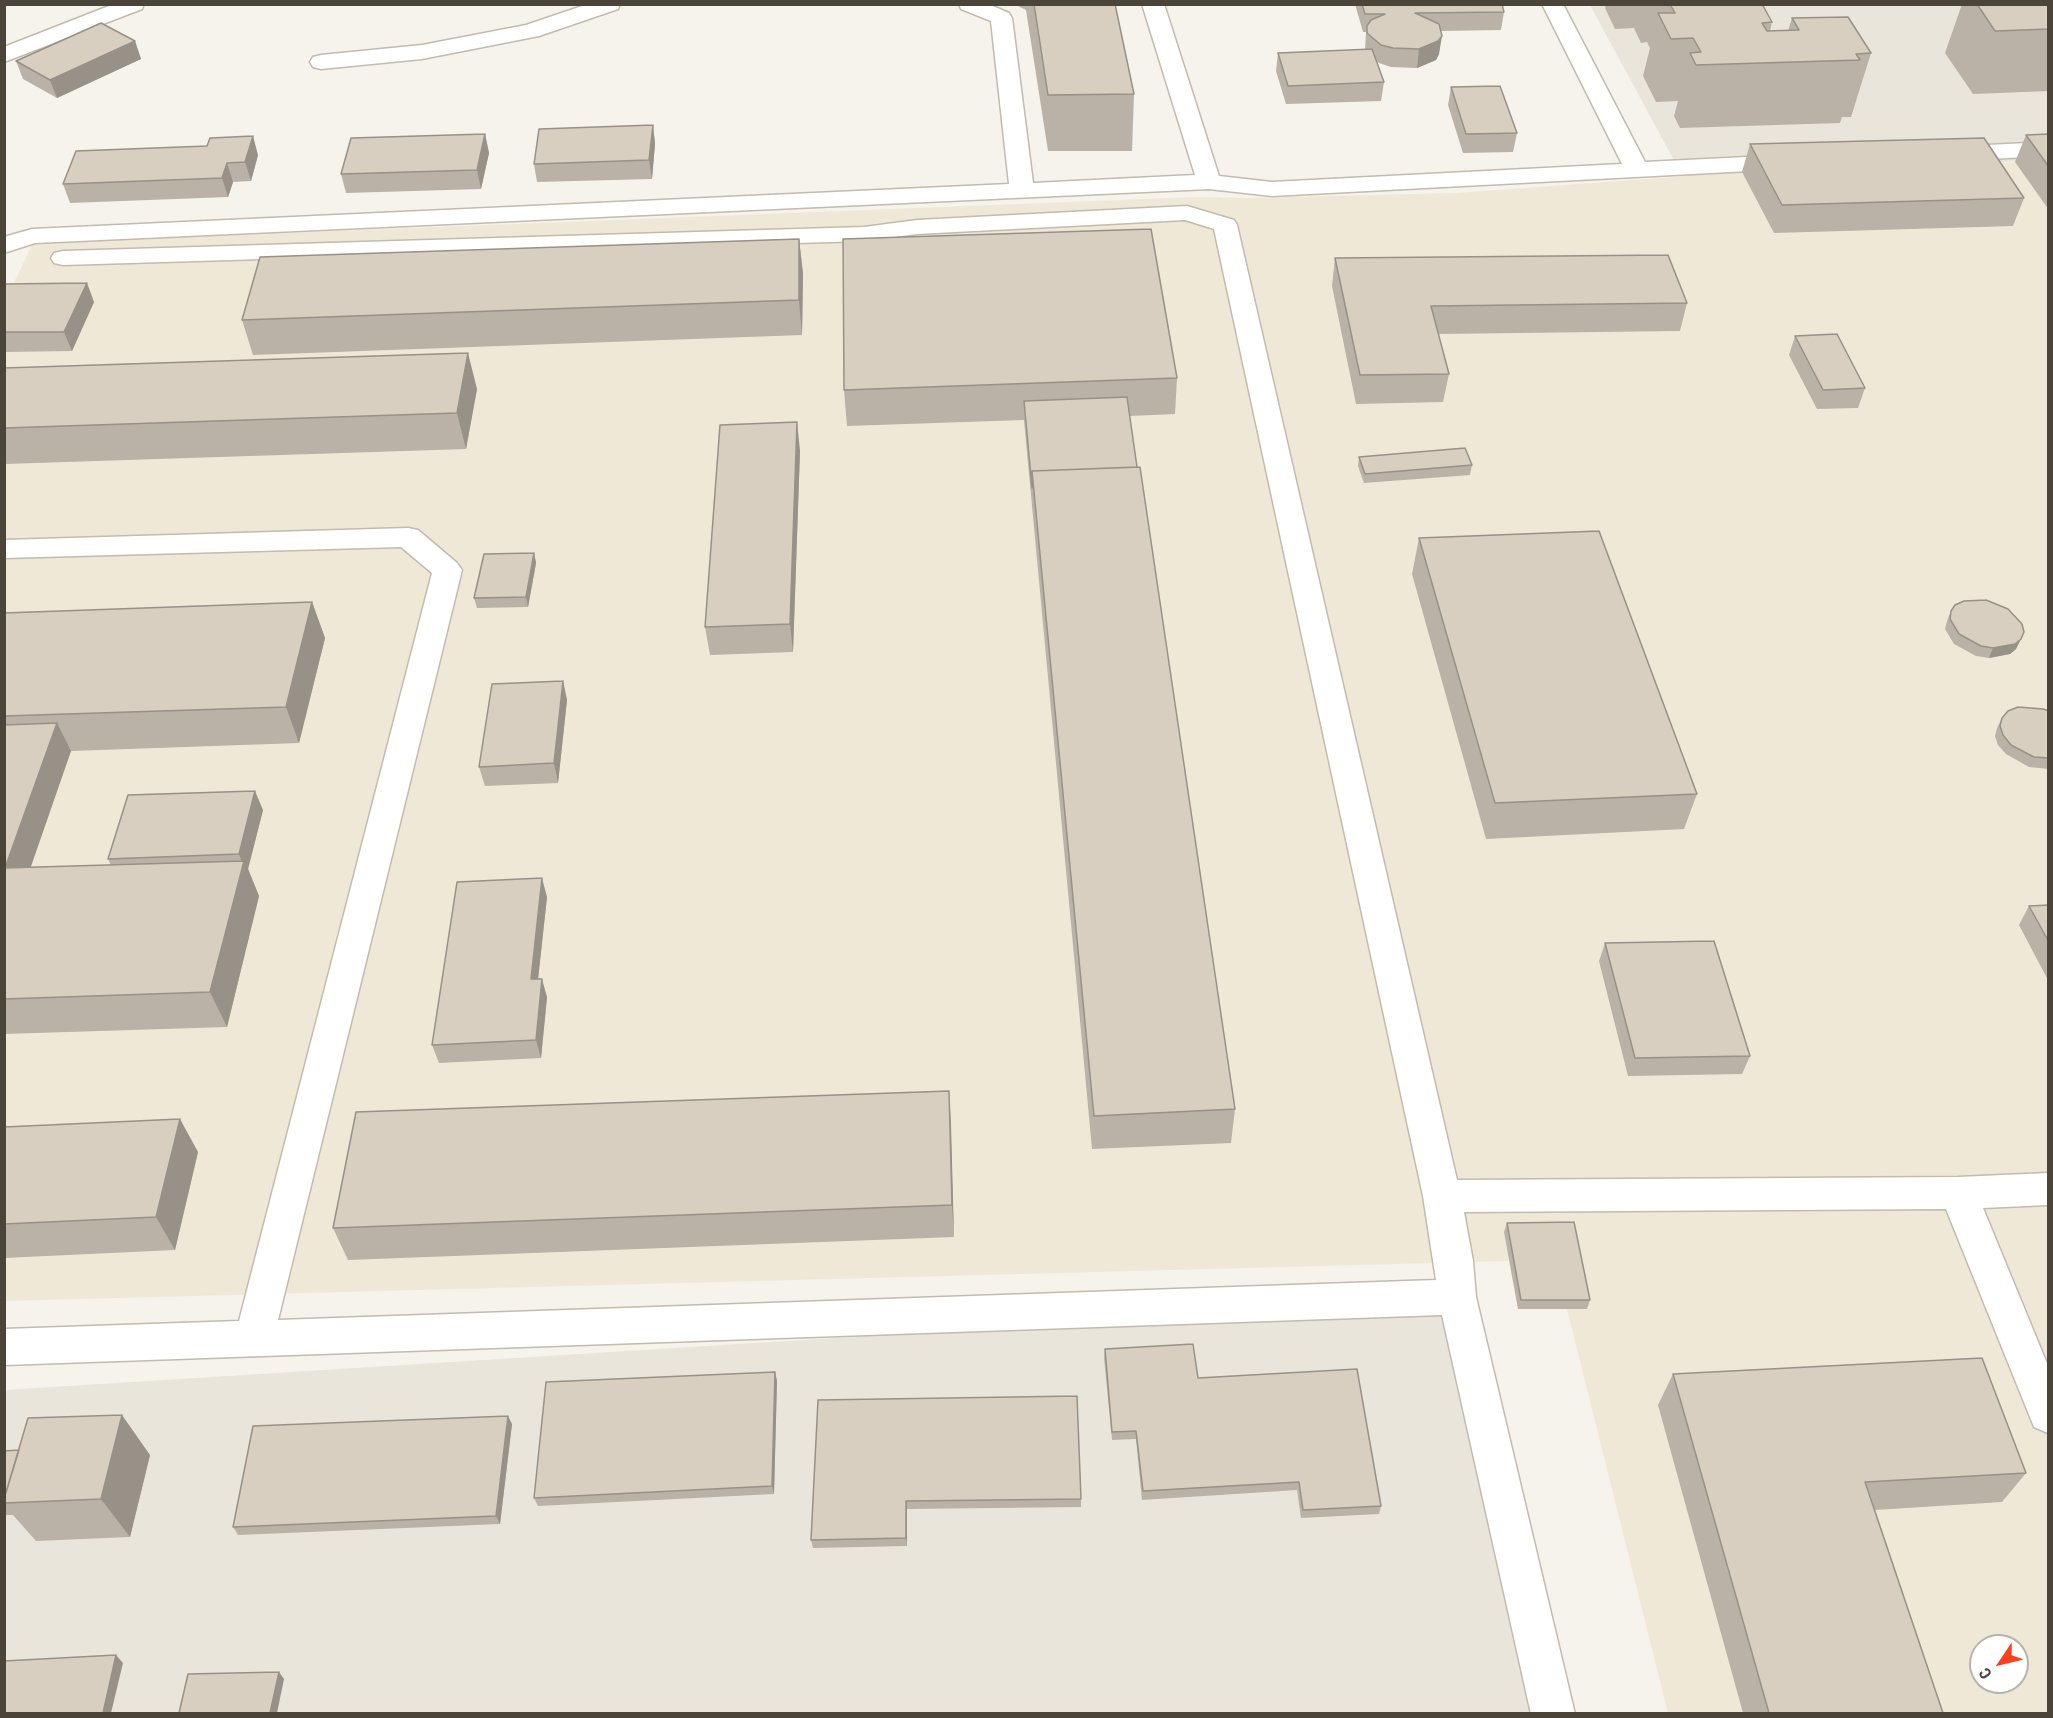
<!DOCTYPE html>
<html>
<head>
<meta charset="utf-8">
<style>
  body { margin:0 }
  #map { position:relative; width:2053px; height:1718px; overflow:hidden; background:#f6f3ec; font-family:"Roboto Condensed",sans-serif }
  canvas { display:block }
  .frame { position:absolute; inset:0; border:6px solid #4b4439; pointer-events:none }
  .north { position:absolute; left:1969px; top:1634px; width:60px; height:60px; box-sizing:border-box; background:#fff; border:2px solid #b7b4b0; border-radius:50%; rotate:235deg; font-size:16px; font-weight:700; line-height:24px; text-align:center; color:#4b4439 }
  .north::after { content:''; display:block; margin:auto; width:21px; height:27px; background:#fc3f1d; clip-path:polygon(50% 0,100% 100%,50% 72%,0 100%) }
</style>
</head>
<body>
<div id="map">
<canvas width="2053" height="1718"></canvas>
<div class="frame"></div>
<div class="north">С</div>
</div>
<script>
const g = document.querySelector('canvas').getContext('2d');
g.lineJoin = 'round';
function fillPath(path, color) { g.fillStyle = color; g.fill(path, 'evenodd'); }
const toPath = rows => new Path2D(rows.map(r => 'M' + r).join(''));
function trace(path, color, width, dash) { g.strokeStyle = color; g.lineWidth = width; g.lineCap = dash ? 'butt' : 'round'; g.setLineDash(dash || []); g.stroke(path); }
fillPath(toPath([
  [1590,5,2048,5,2048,160,1683,177],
  [1443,1300,1537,1713,5,1713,4,1390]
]), '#eae5da');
fillPath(toPath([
  [2048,161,2048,1713,1668,1713,1567,1309,1518,1309,1509,1261,5,1301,4,303,33,243,1196,197,1245,198,1456,193,1742,172],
  [1981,1646,2017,1646,2017,1682,1981,1682]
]), '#efe8d6');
const minor = toPath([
  [114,4,144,4,142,9,4,62,4,47,114,4],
  [588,4,620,4,618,9,539,36,422,59,321,69,313,67,310,62,313,57,321,55,422,45,526,25,588,4],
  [959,4,988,4,1009,13,1012,18,1033,183,1195,175,1142,4,1164,4,1219,176,1272,182,1622,164,1542,4,1563,4,1645,162,1788,155,1796,157,1800,162,1796,167,1788,169,1272,196,1209,189,35,243,4,253,4,237,32,229,1009,184,991,21,961,9,959,4],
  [2048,142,2048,156,1947,161,1939,159,1935,154,1939,149,1947,147,2048,142],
  [1187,206,1234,220,1237,225,1457,1180,1958,1177,2048,1173,2048,1205,1983,1208,2048,1366,2048,1433,2034,1427,1946,1209,1464,1212,1473,1261,1476,1297,1575,1714,1531,1714,1442,1315,4,1365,4,1329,239,1321,432,573,401,547,4,558,4,540,408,528,418,530,457,563,462,570,278,1320,1436,1280,1423,1196,1214,229,1185,220,917,234,864,241,63,265,54,263,51,258,54,253,63,251,864,227,917,220,1187,206]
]);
trace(minor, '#c2bbae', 3);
fillPath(minor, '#fff');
fillPath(toPath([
  [1014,4,1115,4,1134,94,1132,151,1048,151,1026,10],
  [1355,4,1502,4,1504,12,1501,30,1441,31,1439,54,1436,60,1417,68,1391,67,1379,63,1376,61,1384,82,1381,101,1286,104,1276,71,1278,53,1365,50,1366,32,1363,32],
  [1606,4,1762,4,1772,22,1770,31,1788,31,1792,18,1871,53,1851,117,1842,117,1840,123,1680,128,1674,116,1678,101,1656,102,1643,76,1650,48,1647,42,1641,43,1634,28,1615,29,1605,8],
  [1962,4,2049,4,2049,91,1973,94,1945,53],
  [135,41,141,59,57,98,23,79,16,61],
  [1451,87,1517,133,1513,152,1463,153,1448,105],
  [653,125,655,144,652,179,537,182,534,164],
  [485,134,489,153,481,189,346,193,341,174],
  [2049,134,2049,210,2015,162,2026,135],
  [1750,144,2024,198,2013,226,1774,233,1742,172],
  [258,155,251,181,233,182,228,197,70,203,63,184],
  [799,239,803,274,802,335,253,355,242,320],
  [1335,258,1687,303,1680,331,1438,334,1449,374,1443,402,1356,404,1332,286],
  [4,284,94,302,72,351,4,352],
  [1795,336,1865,388,1858,408,1817,409,1789,355],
  [4,368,477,389,466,449,4,464],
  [1177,378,1175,414,1129,416,1235,1109,1231,1143,1092,1149,1024,420,847,426,844,390],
  [800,451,793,652,710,655,705,627],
  [1359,457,1472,465,1470,475,1364,483,1358,466],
  [1419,538,1697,794,1684,829,1486,839,1412,574],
  [534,553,536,563,528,607,477,608,474,598],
  [312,602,325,638,299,743,71,751,30,867,111,865,108,859,263,810,248,869,259,896,227,1027,4,1034,4,613],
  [1951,611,2016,649,2010,654,1989,658,1976,656,1954,644,1945,629,1947,621],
  [563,681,567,700,558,783,485,786,479,767],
  [2049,711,2049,769,2029,767,2006,754,1998,745,1995,736,1997,728,2002,718],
  [547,897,538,979,547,997,541,1058,439,1063,432,1045],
  [2049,905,2049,982,2019,925,2029,906],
  [1605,943,1750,1056,1742,1074,1628,1076,1599,961],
  [949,1091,954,1237,348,1260,333,1228],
  [4,1127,198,1152,175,1250,4,1258],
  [1507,1223,1590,1300,1587,1309,1518,1309,1504,1232],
  [1105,1349,1198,1378,1381,1506,1379,1514,1301,1518,1297,1490,1142,1500,1136,1439,1112,1440,1104,1358],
  [775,1372,777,1381,774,1494,538,1506,534,1498],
  [1673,1374,2026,1473,2002,1502,1875,1510,1943,1713,1743,1713,1658,1405],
  [818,1400,1081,1499,1081,1507,907,1509,907,1546,813,1548,811,1540],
  [512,1424,500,1524,238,1535,233,1527],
  [4,1451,150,1455,130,1537,36,1541,13,1515,4,1515]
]), '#bab2a6');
fillPath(toPath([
  [1442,36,1439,54,1436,60,1417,68,1419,49],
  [135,41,141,59,57,98,50,80],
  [653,125,655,144,652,179,649,160],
  [485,134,489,153,481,189,477,170],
  [253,136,258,155,251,181,245,162],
  [227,163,233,182,228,197,222,178],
  [799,239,803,274,802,335,799,300],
  [87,283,94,302,72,351,64,332],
  [468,353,477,389,466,449,457,413],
  [797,422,800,451,793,652,790,624],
  [534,553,536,563,528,607,526,597],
  [312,602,325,638,299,743,286,707],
  [2021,639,2016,649,2010,654,1989,658,1993,648],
  [563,681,567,700,558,783,554,763],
  [57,723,71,751,18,904,4,870],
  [255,791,263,810,248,869,259,896,227,1027,210,992,243,865,239,854],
  [542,878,547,897,536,998,531,979],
  [542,979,547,997,541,1058,536,1040],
  [949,1091,951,1124,954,1237,952,1205],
  [180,1119,198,1152,175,1250,156,1217],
  [775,1372,777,1381,774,1494,772,1486],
  [122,1415,150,1455,130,1537,101,1499],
  [508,1416,512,1424,500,1524,496,1516],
  [906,1501,907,1509,907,1546,906,1538],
  [116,1655,123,1663,111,1713,103,1713],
  [279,1672,284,1679,277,1713,270,1713]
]), '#979187');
const building = toPath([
  [1034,4,1115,4,1134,94,1048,95,1034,4],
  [1362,4,1502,4,1504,12,1415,13,1439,24,1442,36,1438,41,1419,49,1393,48,1381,45,1367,33,1367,26,1371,20,1385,14,1365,14,1362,4],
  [1670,4,1762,4,1772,22,1762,23,1767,31,1799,30,1792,18,1848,17,1871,53,1856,54,1860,60,1696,65,1690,53,1701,52,1693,38,1671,39,1658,13,1675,13,1670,4],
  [1977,4,2049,4,2049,29,1995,31,1977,4],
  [101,23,135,41,50,80,16,61,101,23],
  [1372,49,1384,82,1288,86,1278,53,1372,49],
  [1500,86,1517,133,1466,134,1451,87,1500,86],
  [653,125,649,160,534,164,539,129,653,125],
  [485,134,477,170,341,174,351,138,485,134],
  [2049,134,2049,167,2026,135,2049,134],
  [253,136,245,162,227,163,222,178,63,184,76,151,207,146,210,138,253,136],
  [1984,138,2024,198,1782,205,1750,144,1984,138],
  [1151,229,1177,378,844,390,843,239,1151,229],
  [799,239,799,300,242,320,260,257,799,239],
  [1668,255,1687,303,1431,306,1449,374,1360,375,1335,258,1668,255],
  [87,283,64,332,4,332,4,284,87,283],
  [1837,334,1865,388,1823,390,1795,336,1837,334],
  [468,353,457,413,4,428,4,368,468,353],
  [1127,397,1137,467,1032,471,1032,488,1024,401,1127,397],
  [797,422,790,624,705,627,720,425,797,422],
  [1465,448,1472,465,1365,474,1359,457,1465,448],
  [1140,467,1235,1109,1094,1116,1032,471,1140,467],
  [1599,531,1697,794,1495,803,1419,538,1599,531],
  [534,553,526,597,474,598,484,554,534,553],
  [1986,600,2008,609,2022,624,2024,632,2021,639,2015,644,1993,648,1981,646,1959,634,1950,619,1951,611,1955,605,1964,601,1986,600],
  [312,602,286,707,4,716,4,613,312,602],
  [563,681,554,763,479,767,492,684,563,681],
  [2018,707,2043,709,2049,711,2049,758,2034,757,2011,745,2003,735,2000,726,2002,718,2008,711,2018,707],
  [57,723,5,868,4,868,4,725,57,723],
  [255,791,239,854,108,859,128,795,255,791],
  [244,861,210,992,4,999,4,868,244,861],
  [542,878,531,979,542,979,536,1040,432,1045,457,882,542,878],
  [2049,905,2049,942,2029,906,2049,905],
  [1714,941,1750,1056,1635,1058,1605,943,1714,941],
  [949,1091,952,1205,333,1228,356,1112,949,1091],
  [180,1119,156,1217,4,1224,4,1127,180,1119],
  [1574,1222,1590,1300,1521,1300,1507,1223,1574,1222],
  [1193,1344,1198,1378,1357,1369,1381,1506,1303,1510,1299,1482,1143,1491,1136,1431,1112,1432,1105,1349,1193,1344],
  [1982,1358,2026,1473,1865,1482,1943,1713,1769,1713,1673,1374,1982,1358],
  [775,1372,772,1486,534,1498,546,1382,775,1372],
  [1077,1396,1081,1499,906,1501,906,1538,811,1540,818,1400,1077,1396],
  [122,1415,101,1499,4,1503,4,1499,28,1418,122,1415],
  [508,1416,496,1516,233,1527,253,1426,508,1416],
  [19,1450,4,1499,4,1451,19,1450],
  [116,1655,103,1713,4,1713,4,1661,116,1655],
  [279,1672,270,1713,179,1713,188,1674,279,1672]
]);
fillPath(building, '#d8cfc1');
trace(building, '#979187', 1.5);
</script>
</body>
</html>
